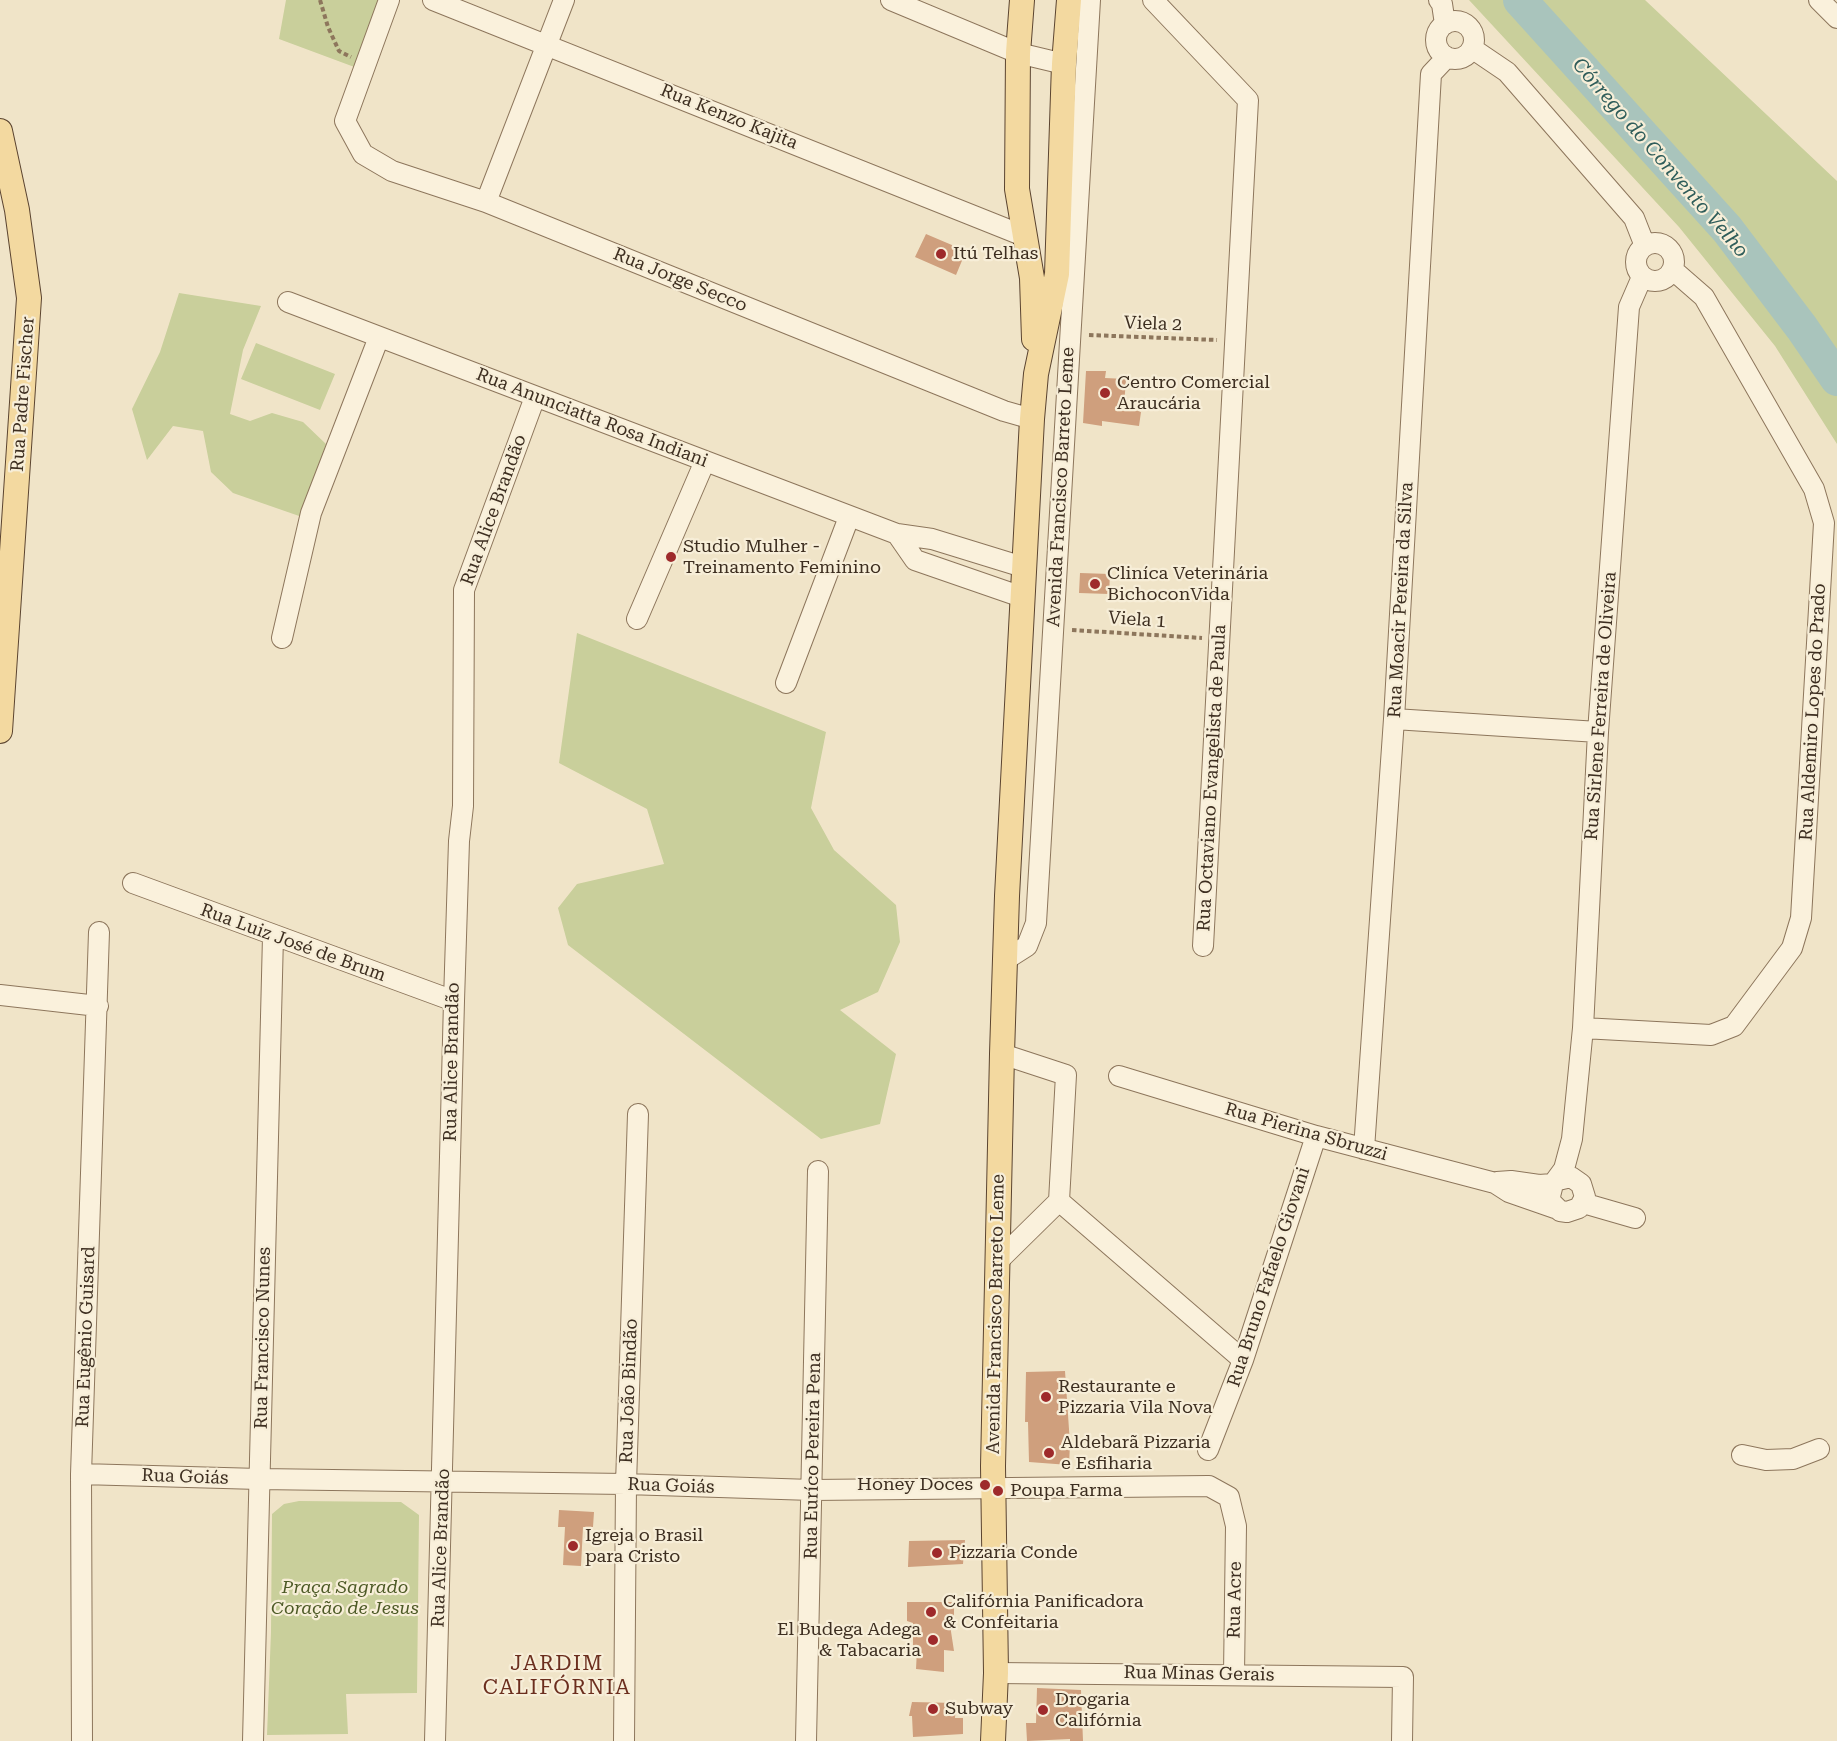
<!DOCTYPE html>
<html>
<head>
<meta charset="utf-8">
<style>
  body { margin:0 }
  canvas { display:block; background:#f0e4c8 }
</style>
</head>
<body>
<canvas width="1837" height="1741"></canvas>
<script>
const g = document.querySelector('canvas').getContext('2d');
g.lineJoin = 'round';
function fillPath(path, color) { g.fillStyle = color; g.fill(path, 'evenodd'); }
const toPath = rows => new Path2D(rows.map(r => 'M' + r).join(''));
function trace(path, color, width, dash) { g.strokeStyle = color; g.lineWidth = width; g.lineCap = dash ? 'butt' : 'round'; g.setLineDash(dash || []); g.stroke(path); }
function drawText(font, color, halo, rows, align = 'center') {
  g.font = font + ' "Roboto Serif",serif'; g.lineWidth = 4.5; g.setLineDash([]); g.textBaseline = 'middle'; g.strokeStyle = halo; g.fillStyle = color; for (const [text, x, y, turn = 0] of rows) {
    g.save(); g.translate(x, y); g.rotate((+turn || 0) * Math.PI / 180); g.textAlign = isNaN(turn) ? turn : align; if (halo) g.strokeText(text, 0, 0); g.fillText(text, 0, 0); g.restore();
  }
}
fillPath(toPath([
  [286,0,378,0,357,68,279,39],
  [1469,0,1645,0,1837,181,1837,444,1775,346,1679,227],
  [179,293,261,306,243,350,230,414,250,421,272,413,303,422,326,444,302,517,233,493,211,472,203,431,173,426,147,460,132,409,160,352],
  [256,343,335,374,320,410,241,379],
  [577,633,826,732,811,808,834,850,896,905,900,942,878,992,840,1010,896,1054,880,1124,821,1139,568,945,558,908,577,884,664,864,647,809,559,763],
  [299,1501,401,1502,419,1515,417,1693,346,1694,348,1734,267,1735,271,1632,272,1514,284,1504]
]), '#c9cf9b');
trace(toPath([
  [1520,0,1727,229,1802,328,1837,379]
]), '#a9c4bc', 34);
fillPath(toPath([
  [926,234,966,251,956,275,915,257],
  [1086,371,1106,371,1105,378,1126,379,1124,406,1141,412,1139,426,1102,421,1102,426,1083,423],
  [1080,573,1110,574,1109,594,1079,593],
  [1065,1371,1070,1444,1069,1465,1029,1462,1028,1422,1025,1422,1026,1372],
  [559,1510,594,1512,593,1527,583,1527,581,1566,563,1565,565,1527,558,1527],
  [965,1540,963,1564,908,1567,909,1541],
  [907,1602,954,1602,954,1625,950,1625,954,1651,944,1650,944,1672,916,1669,917,1650,913,1650,913,1623,907,1621],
  [1037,1688,1081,1690,1083,1741,1070,1741,1070,1739,1027,1741,1026,1723,1036,1723],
  [912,1702,956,1703,955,1718,963,1718,963,1734,913,1737,912,1716,909,1716]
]), '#cf9f7d');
const minor = toPath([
  [389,0,345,121,363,154,392,171,486,202,1004,411,1032,419],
  [433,0,1024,236],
  [891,0,1018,53,1064,64],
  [1153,0,1248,100,1203,946],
  [1439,0,1442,4,1445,24],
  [1819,0,1837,18],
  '1436 40a19 19 0 1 1 38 0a19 19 0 1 1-38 0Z',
  [1473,49,1507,72,1634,218,1645,246],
  [486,202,564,0],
  '1636 262a19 19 0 1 1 38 0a19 19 0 1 1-38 0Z',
  [288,302,897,534,932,539,1023,567],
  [897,534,915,560,1022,597],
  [637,619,705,461],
  [282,638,311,513,379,337],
  [786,683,849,517],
  [1394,719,1598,732],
  [133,883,454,1001],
  [1005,960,1027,946,1036,923,1090,0],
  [0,995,98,1006],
  [1583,1028,1711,1035,1734,1026,1792,948,1801,918,1824,523,1814,489,1704,297,1673,270],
  [1119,1076,1316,1136,1495,1183,1509,1192,1555,1208],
  [1364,1149,1394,719,1431,74,1447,57],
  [1558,1180,1571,1177,1581,1184,1585,1197,1579,1208,1567,1212,1560,1211,1551,1202,1550,1196,1553,1184,1564,1169,1572,1139,1583,1028,1598,732,1629,307,1642,277],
  [1497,1182,1511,1181,1539,1185,1553,1184],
  [1059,1201,1243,1360],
  [1583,1203,1635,1218],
  [998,1261,1059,1201,1066,1075,1002,1054],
  [1208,1450,1243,1360,1316,1136],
  [1742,1455,1766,1460,1793,1459,1819,1449],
  [81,1474,259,1479,626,1484,812,1490,1209,1486,1229,1497,1236,1526,1234,1674],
  [996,1673,1403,1677,1402,1741],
  [82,1741,81,1474,99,932],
  [253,1741,273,936],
  [435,1741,454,1001,459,841,463,806,464,590,535,397],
  [624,1741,626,1484,638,1114],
  [806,1741,818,1171]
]);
const major = toPath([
  [1022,0,1018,53,1017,189,1032,278,1034,339],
  [0,131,17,210,29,298,0,731],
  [993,1741,996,1673,993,1466,1002,1054,1007,896,1032,419,1036,374,1057,274,1064,64,1069,0]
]);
trace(minor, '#8d765c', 22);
trace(major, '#5b4430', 26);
trace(toPath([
  [320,0,328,27,339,51,351,57],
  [1089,335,1217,340],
  [1072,630,1202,638]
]), '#8d765c', 4, [4.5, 3]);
trace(minor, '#faf1dc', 20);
trace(major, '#f3d9a0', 24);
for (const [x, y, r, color] of [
  [941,254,6,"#9e2a2b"],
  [1105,393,6,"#9e2a2b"],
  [671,557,6,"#9e2a2b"],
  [1095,584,6,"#9e2a2b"],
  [1046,1397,6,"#9e2a2b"],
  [1049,1453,6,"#9e2a2b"],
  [985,1485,6,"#9e2a2b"],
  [998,1491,6,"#9e2a2b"],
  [573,1546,6,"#9e2a2b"],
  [937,1553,6,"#9e2a2b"],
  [931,1612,6,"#9e2a2b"],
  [933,1640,6,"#9e2a2b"],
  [933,1709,6,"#9e2a2b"],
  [1043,1710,6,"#9e2a2b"]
]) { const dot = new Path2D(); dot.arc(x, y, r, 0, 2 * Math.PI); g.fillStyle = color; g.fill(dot); trace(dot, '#f7eed8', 2); }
drawText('18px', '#3d2e20', '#f7eed8', [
  ["Rua Kenzo Kajita",729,117,22],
  ["Rua Jorge Secco",680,280,22],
  ["Viela 2",1153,324,2],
  ["Rua Padre Fischer",23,394,-86],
  ["Rua Anunciatta Rosa Indiani",592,418,21],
  ["Avenida Francisco Barreto Leme",1061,487,-87],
  ["Rua Alice Brandão",494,510,-70],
  ["Rua Moacir Pereira da Silva",1401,600,-87],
  ["Viela 1",1137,620,4],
  ["Rua Sirlene Ferreira de Oliveira",1601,706,-86],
  ["Rua Aldemiro Lopes do Prado",1813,712,-87],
  ["Rua Octaviano Evangelista de Paula",1212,778,-87],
  ["Rua Luiz José de Brum",293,943,20],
  ["Rua Alice Brandão",452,1062,-89],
  ["Rua Pierina Sbruzzi",1306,1132,16],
  ["Rua Bruno Fafaelo Giovani",1269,1277,-72],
  ["Avenida Francisco Barreto Leme",996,1314,-89],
  ["Rua Eugênio Guisard",86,1337,-88],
  ["Rua Francisco Nunes",263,1338,-89],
  ["Rua João Bindão",629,1391,-88],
  ["Rua Euríco Pereira Pena",813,1456,-89],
  ["Rua Goiás",185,1477,2],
  ["Rua Goiás",671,1486,2],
  ["Rua Alice Brandão",441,1548,-88],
  ["Rua Acre",1235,1600,-89],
  ["Rua Minas Gerais",1199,1674,1]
]);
drawText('18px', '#3d2e20', '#f7eed8', [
  ["Itú Telhas",953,254],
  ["Centro Comercial",1117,383],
  ["Araucária",1117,404],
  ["Studio Mulher -",683,547],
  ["Treinamento Feminino",683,568],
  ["Cliníca Veterinária",1107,574],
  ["BichoconVida",1107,595],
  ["Restaurante e",1058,1387],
  ["Pizzaria Vila Nova",1058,1408],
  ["Aldebarã Pizzaria",1061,1443],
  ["e Esfiharia",1061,1464],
  ["Honey Doces",973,1485,"right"],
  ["Poupa Farma",1010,1491],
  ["Igreja o Brasil",585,1536],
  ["para Cristo",585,1557],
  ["Pizzaria Conde",949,1553],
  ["Califórnia Panificadora",943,1602],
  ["& Confeitaria",943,1623],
  ["El Budega Adega",921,1630,"right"],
  ["& Tabacaria",921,1651,"right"],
  ["Drogaria",1055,1700],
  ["Califórnia",1055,1721],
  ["Subway",945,1709]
], 'left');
drawText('italic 18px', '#4d5a26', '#f7eed8', [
  ["Praça Sagrado",345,1588],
  ["Coração de Jesus",345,1609]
]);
drawText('italic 20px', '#2f5d5a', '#f7eed8', [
  ["Córrego do Convento Velho",1660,158,49]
]);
g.letterSpacing = '1.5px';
drawText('21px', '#6b2e1e', '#f7eed8', [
  ["JARDIM",557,1664],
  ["CALIFÓRNIA",557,1688]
]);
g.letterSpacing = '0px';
</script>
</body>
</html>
